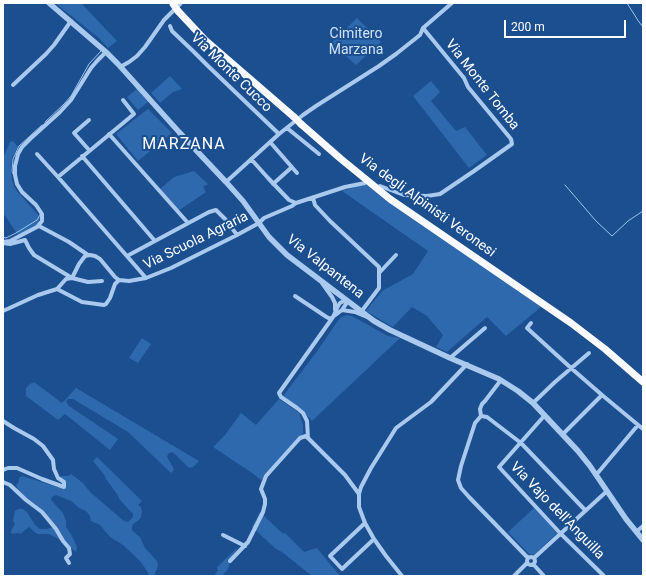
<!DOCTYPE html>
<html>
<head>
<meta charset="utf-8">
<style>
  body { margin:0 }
  #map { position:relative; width:646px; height:579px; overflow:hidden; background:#1b4f8f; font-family:Roboto,sans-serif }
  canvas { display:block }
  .frame { position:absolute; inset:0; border:4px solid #fff; pointer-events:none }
  .scale { position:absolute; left:504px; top:20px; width:122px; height:18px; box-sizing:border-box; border:2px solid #fff; border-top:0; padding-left:5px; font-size:12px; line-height:14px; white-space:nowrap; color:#fff; -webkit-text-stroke:3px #1b4f8f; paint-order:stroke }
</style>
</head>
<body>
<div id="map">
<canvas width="646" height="579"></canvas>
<div class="frame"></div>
<div class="scale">200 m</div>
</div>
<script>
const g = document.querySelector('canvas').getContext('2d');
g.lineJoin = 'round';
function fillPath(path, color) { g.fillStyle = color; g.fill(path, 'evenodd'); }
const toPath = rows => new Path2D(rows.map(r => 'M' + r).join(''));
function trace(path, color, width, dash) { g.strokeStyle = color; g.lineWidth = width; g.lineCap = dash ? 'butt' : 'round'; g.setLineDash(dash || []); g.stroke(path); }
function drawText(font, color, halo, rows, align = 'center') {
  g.font = font + ' Roboto,sans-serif'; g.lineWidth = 4; g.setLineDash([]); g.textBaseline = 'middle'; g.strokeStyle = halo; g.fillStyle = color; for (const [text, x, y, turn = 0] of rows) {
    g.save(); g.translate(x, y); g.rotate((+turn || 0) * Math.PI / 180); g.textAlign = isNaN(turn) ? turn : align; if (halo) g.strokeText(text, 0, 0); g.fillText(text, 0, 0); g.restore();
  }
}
fillPath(toPath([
  [55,3,81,3,117,41,108,48,99,38],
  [357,18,381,42,356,65,331,43],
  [170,76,182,89,173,92,160,103,151,93],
  [431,81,440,92,431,101,456,131,465,127,487,155,469,168,413,96],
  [137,89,148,102,138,110,127,97],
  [148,109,172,133,138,161,116,134],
  [13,141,18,147,12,158,11,168,12,181,16,190,40,217,39,225,18,235,4,214,3,215,3,158,10,142],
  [194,171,208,184,203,187,206,192,178,211,159,190,174,177],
  [366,184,426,227,541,307,506,336,487,317,447,352,436,347,443,335,427,316,412,307,393,327,366,311,382,291,413,274,428,251,342,191],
  [346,315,352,316,388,336,400,338,312,421,302,410,283,396,318,350,335,325,340,318],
  [142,338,151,344,138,363,129,358],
  [34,382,62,403,76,388,199,461,193,467,189,468,176,455,172,452,168,454,167,457,173,467,174,470,171,473,128,432,73,399,68,399,66,401,69,406,118,439,110,450,65,414,58,420,26,396,26,388,30,384],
  [279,399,299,413,303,425,303,434,261,480,252,473,213,447,225,435,241,413,256,425],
  [97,457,142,501,138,505,141,507,142,511,141,517,139,520,133,524,132,526,132,530,136,534,140,537,145,548,157,561,158,564,157,569,155,573,155,576,149,576,147,571,140,561,123,545,110,537,100,525,91,521,90,516,86,511,79,508,71,501,56,495,52,497,51,500,63,513,66,521,66,527,71,534,77,547,76,552,65,543,55,537,49,534,37,534,29,527,20,534,18,533,12,534,11,531,15,524,13,521,15,511,18,509,23,509,27,512,35,525,40,529,47,529,53,527,46,517,29,503,18,490,16,485,19,482,19,478,22,476,64,489,66,486,63,483,60,478,61,476,68,476,71,474,83,483,90,492,124,521,128,522,133,517,133,514,120,500,117,494,106,479,105,476,93,461],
  [534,508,557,533,534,555,529,554,508,532],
  [260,512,283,534,285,533,303,551,305,552,310,550,317,548,340,576,312,576,282,552,276,549,252,527],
  [238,547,231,560,228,569,222,576,214,576,218,570,217,567]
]), '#2e69ad');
trace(toPath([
  [627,3,639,22,643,27],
  [45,122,64,104,71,96,89,64,101,51],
  [13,174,12,171,13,159,19,146,42,125],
  [565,185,596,221,612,236,628,221,643,211],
  [3,237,6,238,16,233,37,220,40,215,40,214]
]), '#9cc4f0', 1);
trace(toPath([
  [170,26,172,31,194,52,208,66,279,134],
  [120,67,129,62,137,56,145,47,164,20,181,3],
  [13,85,46,54,54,45,71,21],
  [287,128,319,154],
  [109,134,188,223],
  [270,142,297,173],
  [89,150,74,133,89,120],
  [37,154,58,177,134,114,123,100],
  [82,156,155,241],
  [251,159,268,178,289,200,296,203],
  [58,177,146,278],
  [226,182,279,134,303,115,316,106,379,66,396,54,420,35,423,28,452,3],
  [273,184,292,167],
  [380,186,404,195,427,196,440,194,474,171,512,144,511,139,468,87,464,78,423,28],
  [313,198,315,205,330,221,379,267,379,288,361,312],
  [39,226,69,242,88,255],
  [3,242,10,241,37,227,42,221,42,214,36,205,22,192,17,184,15,175,15,166,18,154,22,147,30,139,60,112,71,100,91,68,97,61,106,52],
  [3,243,10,244,25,240,29,248,34,255,72,278,88,282,102,281],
  [127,256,209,212,216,210,226,220,237,235],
  [380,272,396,255],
  [72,278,79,264,85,256,90,255,95,256,100,259,115,277,119,280,129,281,146,278,171,268,237,235,259,223,264,218,292,206,296,203,345,187,365,183],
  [322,283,332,297,335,303,335,310],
  [57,289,82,302,104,305,106,304,110,298,115,284,119,280],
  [57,289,66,279,72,278],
  [295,296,325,316,330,319,342,310,348,301],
  [342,310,355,312,367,317],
  [3,311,38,295,57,289],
  [531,323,527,328,571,368,602,395],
  [450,358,485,328],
  [533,403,555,382,589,353],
  [545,415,499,467,560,533,604,576],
  [481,416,475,423,461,466,458,480,461,488,469,497,528,558],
  [481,416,487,417,521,443,585,510],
  [481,416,480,409,482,404,485,401,501,380],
  [3,421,14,428,34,439,43,446,53,460,54,469,58,478,64,482,64,487,42,479,17,468,8,468,3,470],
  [563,434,602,395,643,429],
  [308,438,307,421,303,413,297,408,281,397,279,393,333,317,338,306,340,303,346,300],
  [596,475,638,425],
  [3,482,10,485,26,500,42,512,56,529,63,541,69,548,70,554,66,558,69,563],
  [365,523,374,539],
  [636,532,643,526],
  [223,535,245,546],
  '527 561a4 4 0 1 1 8 0a4 4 0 1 1-8 0Z',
  [534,558,607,491],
  [230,561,248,542,263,512,265,504,265,499,261,489,266,476,300,438,303,437,305,436,308,438,345,475,359,494],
  [533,564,544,576],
  [402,576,386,556,374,539,342,569,330,556,365,523,359,507,359,494,361,487,371,468,396,428,431,402,467,364],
  [514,576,527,563]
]), '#a9c9ee', 4);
trace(toPath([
  [49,3,106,52,118,64,179,132,226,182,243,201,269,237,287,255,374,321,390,330,450,358,499,379,518,391,533,403,578,451,590,466,626,519,643,540]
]), '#a9c9ee', 5.5);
trace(toPath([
  [178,11,205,40,294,117],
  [301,124,341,159,390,199,571,323,605,349,643,382]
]), '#f8faff', 7);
trace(toPath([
  [173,4,178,11],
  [294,117,301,124]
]), '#f8faff', 7);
drawText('14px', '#cfe3fa', '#1b4f8f', [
  ["Cimitero",356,34],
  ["Marzana",356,50]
]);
drawText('14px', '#fff', '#1b4f8f', [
  ["Via Monte Cucco",231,73,44],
  ["Via Monte Tomba",482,85,52],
  ["Via degli Alpinisti Veronesi",427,206,36],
  ["Via Scuola Agraria",196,241,-26],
  ["Via Valpantena",325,267,38],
  ["Via Vajo dell'Anguilla",557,511,46]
]);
g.letterSpacing = '1px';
drawText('16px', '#fff', '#1b4f8f', [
  ["MARZANA",184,145]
]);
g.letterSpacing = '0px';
</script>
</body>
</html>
